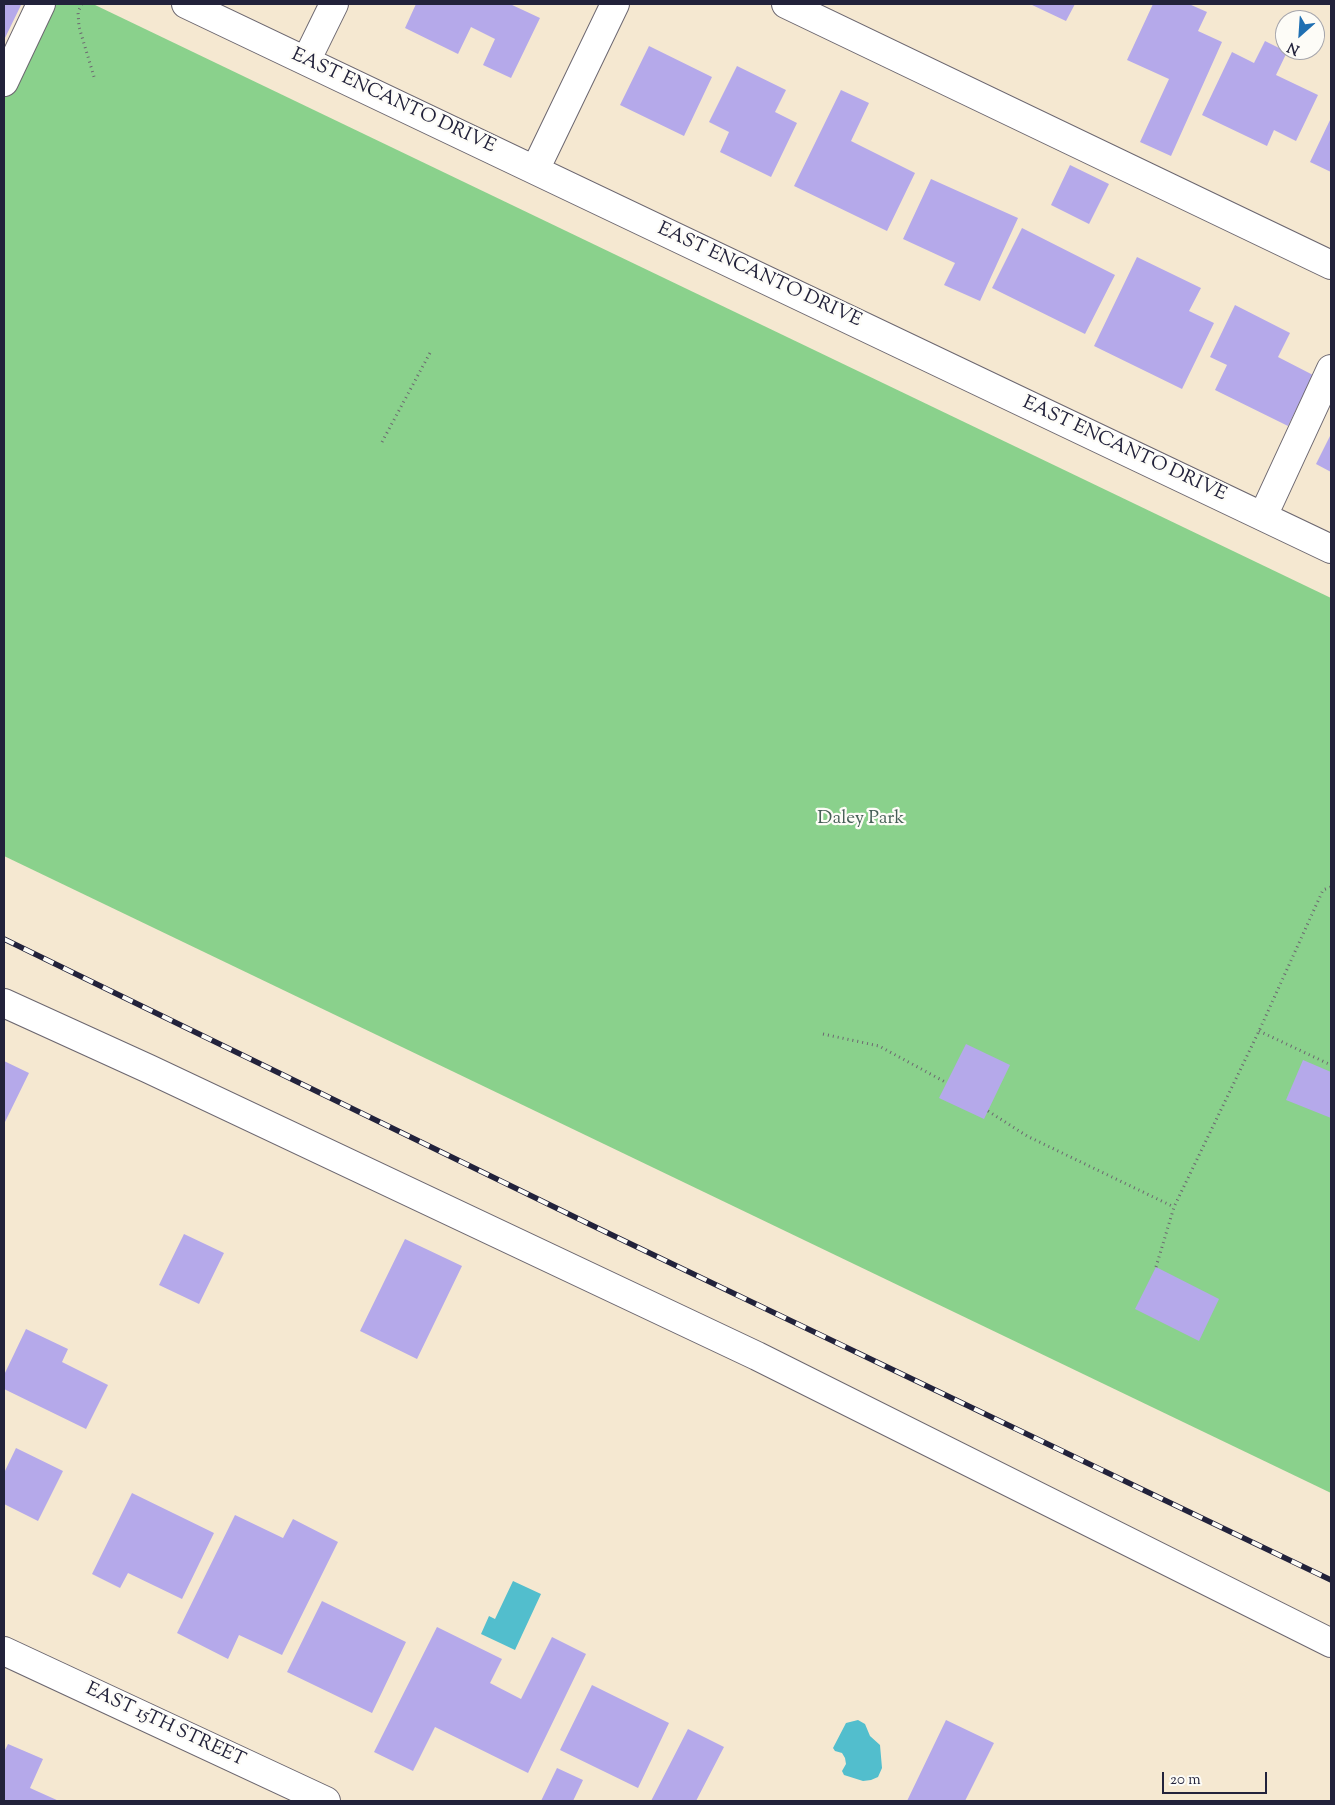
<!DOCTYPE html>
<html>
<head>
<meta charset="utf-8">
<style>
  body { margin:0 }
  #map { position:relative; width:1335px; height:1805px; overflow:hidden; background:#f5e8d1; font-family:"Sorts Mill Goudy",serif }
  canvas { display:block }
  .frame { position:absolute; inset:0; border:5px solid #22223b; pointer-events:none }
  .north { position:absolute; left:1275px; top:10px; width:50px; height:50px; box-sizing:border-box; background:#fdfcf7; border:1px solid #a5a5ac; border-radius:50%; rotate:206deg; font-size:14px; font-weight:700; line-height:20px; text-align:center; color:#22223b }
  .north::after { content:''; display:block; margin:auto; width:18px; height:22px; background:#1f6fb2; clip-path:polygon(50% 0,100% 100%,50% 72%,0 100%) }
  .scale { position:absolute; left:1162px; top:1772px; width:105px; height:22px; box-sizing:border-box; border:2px solid #22223b; border-top:0; padding-left:6px; font-size:15px; line-height:18px; white-space:nowrap; color:#22223b; -webkit-text-stroke:4px #fdfcf7; paint-order:stroke }
</style>
</head>
<body>
<div id="map">
<canvas width="1335" height="1805"></canvas>
<div class="frame"></div>
<div class="north">N</div>
<div class="scale">20 m</div>
</div>
<script>
const g = document.querySelector('canvas').getContext('2d');
g.lineJoin = 'round';
function fillPath(path, color) { g.fillStyle = color; g.fill(path, 'evenodd'); }
const toPath = rows => new Path2D(rows.map(r => 'M' + r).join(''));
function trace(path, color, width, dash) { g.strokeStyle = color; g.lineWidth = width; g.lineCap = dash ? 'butt' : 'round'; g.setLineDash(dash || []); g.stroke(path); }
function drawText(font, color, halo, rows, align = 'center') {
  g.font = font + ' "Sorts Mill Goudy",serif'; g.lineWidth = 4.5; g.setLineDash([]); g.textBaseline = 'middle'; g.strokeStyle = halo; g.fillStyle = color; for (const [text, x, y, turn = 0] of rows) {
    g.save(); g.translate(x, y); g.rotate((+turn || 0) * Math.PI / 180); g.textAlign = isNaN(turn) ? turn : align; if (halo) g.strokeText(text, 0, 0); g.fillText(text, 0, 0); g.restore();
  }
}
fillPath(toPath([
  [30,4,93,4,1331,598,1331,1493,4,856,4,57]
]), '#8ad18c');
fillPath(toPath([
  [513,1581,541,1594,515,1650,481,1634,489,1616,495,1619],
  [858,1720,865,1724,870,1736,880,1745,882,1768,878,1777,871,1780,863,1781,844,1775,842,1771,846,1764,845,1758,842,1753,835,1751,833,1748,846,1723]
]), '#52becd');
fillPath(toPath([
  [4,4,21,5,4,40],
  [416,4,510,4,540,18,511,78,483,65,495,39,471,27,458,54,405,28],
  [1030,4,1075,4,1066,21],
  [1153,4,1189,4,1207,12,1198,31,1222,42,1171,156,1140,142,1169,79,1127,60],
  [1265,41,1287,52,1276,75,1318,95,1296,141,1274,130,1267,146,1202,115,1232,52,1254,63],
  [649,46,712,77,684,136,620,105],
  [737,66,786,90,775,112,797,123,771,177,720,152,729,132,709,122],
  [841,90,869,103,851,141,915,173,887,231,794,186],
  [1331,118,1331,172,1310,162],
  [1070,165,1109,184,1089,224,1051,205],
  [931,179,1018,218,980,301,944,285,955,263,903,239],
  [1022,228,1115,275,1085,334,992,288],
  [1137,257,1201,288,1189,311,1214,323,1182,389,1094,346],
  [1235,305,1290,333,1278,357,1313,375,1288,426,1215,390,1227,365,1210,357],
  [1331,434,1331,472,1316,464],
  [966,1044,1010,1065,984,1119,939,1098],
  [1303,1060,1331,1072,1331,1118,1286,1100],
  [4,1061,29,1073,4,1124],
  [184,1234,224,1253,199,1304,159,1285],
  [405,1239,462,1266,417,1359,360,1331],
  [1156,1267,1219,1299,1199,1341,1135,1309],
  [26,1329,68,1349,62,1362,108,1385,86,1429,4,1389,4,1375],
  [16,1448,63,1471,38,1521,4,1504,4,1473],
  [132,1493,214,1533,182,1599,128,1573,120,1588,92,1574],
  [235,1515,283,1538,293,1519,338,1542,282,1655,239,1635,228,1659,177,1633],
  [322,1601,406,1642,372,1713,287,1672],
  [437,1627,502,1659,490,1683,521,1699,552,1637,586,1654,528,1773,435,1727,413,1771,374,1752],
  [592,1685,669,1723,638,1788,560,1750],
  [946,1720,994,1743,965,1801,907,1801],
  [688,1729,724,1747,696,1801,651,1801],
  [8,1744,43,1759,30,1788,59,1801,4,1801,4,1752],
  [557,1768,583,1780,573,1801,541,1801]
]), '#b5a9ea');
const minor = toPath([
  [186,4,1331,549],
  [786,4,1331,265],
  [306,61,334,4],
  [4,82,41,4],
  [535,170,615,4],
  [1263,516,1331,369],
  [4,1003,149,1069,757,1356,1331,1643],
  [4,1651,326,1801]
]);
trace(minor, '#6c6770', 30);
trace(toPath([
  [82,4,78,12,79,27,95,80],
  [382,442,431,351],
  [1259,1031,1331,1065],
  [823,1034,879,1046,947,1083],
  [988,1111,1027,1136,1174,1207],
  [1156,1267,1174,1207,1259,1031,1323,890,1331,887]
]), '#6c6770', 3, [1, 4]);
trace(minor, '#fff', 28);
const rail = toPath([
  [4,939,585,1222,1331,1580]
]);
trace(rail, '#22223b', 5.5);
trace(rail, '#fdfcf7', 4, [11]);
drawText('19px', '#22223b', '#fdfcf7', [
  ["EAST ENCANTO DRIVE",393,102,25],
  ["EAST ENCANTO DRIVE",759,276,25],
  ["EAST ENCANTO DRIVE",1124,450,25],
  ["EAST 15TH STREET",165,1726,25]
]);
drawText('19px', '#465f57', '#fdfcf7', [
  ["Daley Park",861,820]
]);
</script>
</body>
</html>
